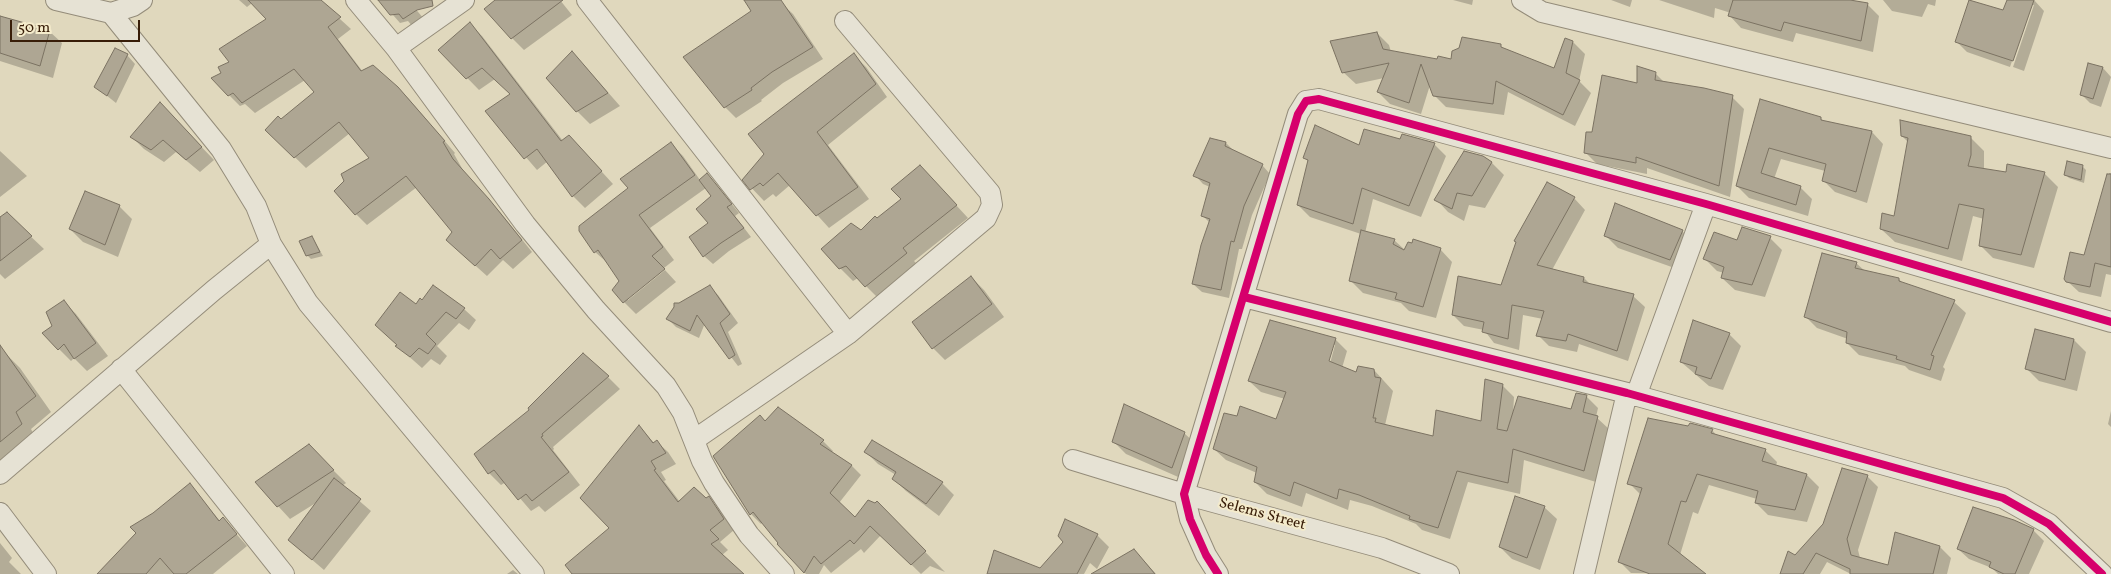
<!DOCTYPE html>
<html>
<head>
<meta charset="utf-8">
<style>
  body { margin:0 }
  #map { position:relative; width:2111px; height:574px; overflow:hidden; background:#e0d8bd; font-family:Vollkorn,serif }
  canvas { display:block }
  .scale { position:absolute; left:10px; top:20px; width:130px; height:22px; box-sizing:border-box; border:2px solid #381d08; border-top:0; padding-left:6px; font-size:15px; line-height:18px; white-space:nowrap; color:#381d08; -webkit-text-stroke:4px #f4ebcb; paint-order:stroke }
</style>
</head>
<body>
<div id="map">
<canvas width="2111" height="574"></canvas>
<div class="scale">50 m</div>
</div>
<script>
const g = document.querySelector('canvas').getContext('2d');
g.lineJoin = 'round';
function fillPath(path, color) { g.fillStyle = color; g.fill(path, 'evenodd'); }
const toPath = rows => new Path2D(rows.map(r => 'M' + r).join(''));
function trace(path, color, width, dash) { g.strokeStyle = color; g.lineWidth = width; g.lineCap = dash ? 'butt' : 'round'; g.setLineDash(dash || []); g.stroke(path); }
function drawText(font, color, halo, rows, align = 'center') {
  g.font = font + ' Vollkorn,serif'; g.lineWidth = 4; g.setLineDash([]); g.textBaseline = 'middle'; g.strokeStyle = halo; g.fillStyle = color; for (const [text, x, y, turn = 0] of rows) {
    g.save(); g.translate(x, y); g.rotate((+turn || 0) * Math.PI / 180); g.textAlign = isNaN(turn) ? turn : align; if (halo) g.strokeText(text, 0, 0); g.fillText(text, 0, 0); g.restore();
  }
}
fillPath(toPath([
  [239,0,319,0,351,29,338,39,363,72,397,87,409,99,455,153,454,154,464,172,500,212,532,252,513,269,503,260,487,276,459,251,454,232,417,187,367,225,356,214,371,158,350,133,306,168,267,130,316,93,305,80,255,113,245,104,240,106,229,95,223,73,268,20,252,3,247,7],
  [380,0,408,0,424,19,412,26,408,21,400,23],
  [499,0,560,0,572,15,524,50,512,38],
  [745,0,778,0,793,14,823,59,783,83,761,100,762,101,736,118,725,107,753,11],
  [1453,0,1473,0,1472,5],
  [1611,0,1632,0,1630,7],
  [1659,0,1843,0,1868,5,1879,16,1873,52,1796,33,1793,42,1741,28,1730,16,1731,13,1715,8,1714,18],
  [1883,0,1936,0,1935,6,1928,4,1922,17,1892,11],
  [2008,0,2034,0,2044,11,2024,71,2013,67,2034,5,2031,5,2010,67,1967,52,1957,42,2004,12],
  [0,17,49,31,62,43,53,78,0,61],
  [470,24,482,36,563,141,581,149,613,184,585,208,573,196,548,161,537,170,487,112,511,94,495,79,479,90,440,50],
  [1377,33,1389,45,1391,52,1438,61,1452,60,1500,46,1505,50,1555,70,1573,42,1585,54,1579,81,1591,93,1575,126,1508,92,1504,115,1446,107,1434,95,1430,85,1421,114,1390,104,1378,92,1384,78,1356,84,1343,72],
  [127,55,135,64,116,103,96,87],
  [854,55,866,67,887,97,828,145,869,199,829,228,790,185,776,197,773,194,764,201,744,180],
  [584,65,620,106,590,124,577,111],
  [2089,65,2103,68,2111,77,2101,107,2090,103,2082,95],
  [1655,73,1665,83,1732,97,1744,109,1730,197,1647,168,1647,174,1597,164,1585,152,1593,134,1639,84],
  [1761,101,1820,118,1825,122,1872,132,1883,144,1867,203,1835,192,1823,180,1825,171,1781,159,1774,179,1800,187,1812,199,1808,216,1749,198,1737,186],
  [172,116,214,160,200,172,176,152,164,162,144,149,132,137],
  [1902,136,1971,138,1984,151,1984,170,2007,173,2044,173,2058,187,2034,268,1993,258,1980,245,1984,219,1973,216,1962,261,1895,242,1881,229,1895,218,1908,142],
  [1401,141,1434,144,1446,156,1421,217,1373,199,1365,233,1394,240,1405,250,1440,249,1452,262,1436,318,1409,311,1401,303,1363,293,1351,281,1361,234,1310,217,1298,205,1309,162,1305,158],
  [670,143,683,156,700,180,707,175,715,183,739,213,735,216,751,237,729,251,713,264,704,256,691,237,710,223,712,196,706,188,650,228,674,260,628,297,628,300,665,270,676,282,636,314,624,302,620,281,609,264,595,252,630,188],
  [1226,143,1234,151,1262,165,1270,174,1252,215,1242,249,1239,249,1229,298,1202,292,1193,284,1210,223,1203,216,1210,187,1203,184,1195,175],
  [0,151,27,176,0,197],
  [1482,157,1492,163,1504,175,1485,208,1469,205,1464,221,1448,212,1436,199],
  [2082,166,2086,170,2084,183,2069,178,2065,174],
  [2109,173,2111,173,2111,275,2106,274,2101,297,2079,292,2065,279,2084,257],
  [932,179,968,218,914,261,919,266,879,299,858,278,853,281,840,268,861,232],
  [1574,198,1585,210,1552,270,1584,278,1591,285,1633,296,1645,307,1628,361,1579,344,1577,352,1549,346,1538,335,1543,319,1523,315,1519,350,1494,343,1484,330,1464,326,1453,315,1502,286],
  [119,206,132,219,118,257,83,242,70,229],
  [7,214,44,249,5,279,0,274,0,218],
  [1682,231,1694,243,1683,271,1618,248,1605,235],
  [312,237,323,256,311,259,307,255],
  [1770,238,1782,250,1765,297,1735,290,1722,278,1724,273,1717,271,1704,258],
  [1856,263,1865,271,1899,279,1903,284,1954,302,1966,313,1943,367,1945,369,1941,381,1909,370,1905,366,1859,355,1847,343,1848,339,1817,328,1806,317],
  [971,277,984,290,1004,317,945,360,933,348],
  [709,287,718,295,738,323,728,332,742,364,738,366,705,323,699,338,676,327,668,319,679,304],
  [63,301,76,314,108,356,87,371,74,358,71,361,59,349,53,326],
  [416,306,464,309,476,320,469,330,459,323,437,346,447,356,440,365,431,359,422,368,397,346],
  [1729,334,1741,346,1723,390,1709,386,1681,362],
  [1335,339,1347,351,1342,368,1357,374,1374,370,1393,391,1385,425,1434,437,1482,422,1502,385,1514,397,1513,415,1571,410,1586,396,1598,408,1596,417,1609,429,1596,482,1524,460,1520,494,1468,482,1450,539,1422,530,1416,524,1372,506,1350,500,1348,510,1306,493,1302,507,1267,494,1255,482,1257,473,1226,460,1214,449,1277,421,1285,399,1261,392,1249,381],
  [1333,345,1335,345,1329,367,1326,367],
  [2074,340,2086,352,2077,391,2039,381,2027,369],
  [4,352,20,368,51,412,31,429,37,441,0,470,0,356],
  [608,377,620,389,553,447,554,449,553,450,580,485,545,512,539,506,531,511,506,482,501,485,489,473,531,410],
  [778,408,823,441,833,451,831,453,852,466,861,475,839,503,856,519,877,503,945,572,930,566,921,574,881,535,864,553,861,549,831,573,824,565,819,574,806,574,778,544,780,543,763,522,761,524,751,514,766,422],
  [2111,411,2111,427,2108,424],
  [639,426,654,443,657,442,668,452,676,464,661,472,666,480,664,481,680,502,708,498,719,509,734,530,720,542,728,550,722,555,742,574,573,574,610,528],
  [1712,430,1718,437,1765,450,1777,462,1776,466,1807,475,1819,487,1807,522,1768,515,1756,503,1757,499,1709,485,1698,514,1693,512,1680,555,1703,574,1631,573,1619,561,1641,495,1629,483],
  [1184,433,1197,445,1185,480,1126,454,1113,441],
  [866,452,942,483,954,495,939,516,906,491,893,478,896,475,878,464],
  [321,458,346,483,342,486,371,511,324,570,289,540,319,501,290,519,278,506],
  [1867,476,1878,487,1858,550,1860,558,1889,566,1896,534,1940,547,1951,558,1947,574,1851,574,1827,562,1820,574,1787,574,1795,557],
  [190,485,220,521,223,519,247,546,213,574,99,574,153,514],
  [1544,507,1557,519,1540,570,1512,559,1500,547],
  [1066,521,1098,536,1109,547,1097,569,1090,563,1084,574,988,574,1041,570,1065,542],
  [2033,530,2044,541,2029,574,1998,574,1992,568,1969,559,1958,549],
  [0,543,12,558,9,562,21,574,0,574],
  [1134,550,1156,574,1097,574],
  [513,570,518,574,507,574]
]), '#0003');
const building = toPath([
  [248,0,321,0,341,17,328,27,361,71,373,65,398,87,445,141,443,142,453,159,489,199,522,240,500,259,491,249,475,266,446,240,452,232,406,176,355,215,334,191,344,181,341,174,369,158,339,122,294,158,265,130,278,116,281,119,314,92,294,69,242,103,233,93,228,96,211,78,221,73,218,67,229,62,219,49,266,19,248,0],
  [378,0,432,0,433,6,417,10,403,19,399,14,390,15,378,0],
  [495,0,563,0,511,39,484,9,495,0],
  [744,0,781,0,813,47,772,72,751,88,752,90,724,108,683,57,751,11,744,0],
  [1733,0,1850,0,1868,3,1861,41,1784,22,1781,31,1728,16,1733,0],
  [1969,0,2003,10,2007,0,2034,0,2013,61,1955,42,1969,0],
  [0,16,50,30,40,66,0,53,0,16],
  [470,22,561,141,569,135,602,171,572,197,537,149,524,159,485,111,510,94,482,68,466,79,438,50,470,22],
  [1377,32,1383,49,1437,59,1438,56,1451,59,1452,51,1459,48,1462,37,1501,44,1501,47,1554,68,1565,38,1573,41,1566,73,1580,80,1563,115,1496,81,1493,104,1433,96,1421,64,1409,103,1377,92,1389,63,1342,73,1330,41,1377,32],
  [115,48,128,54,107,96,94,87,115,48],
  [572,51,608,93,576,112,546,78,572,51],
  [854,53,876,84,817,132,858,187,816,216,778,173,763,186,760,183,750,190,742,180,764,154,748,134,854,53],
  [2088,63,2103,67,2093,99,2080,95,2088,63],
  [1637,66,1656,72,1655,80,1704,88,1733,95,1719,186,1636,157,1636,163,1584,153,1586,132,1592,132,1602,75,1637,83,1637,66],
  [1760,99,1821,117,1821,120,1872,131,1856,192,1822,181,1826,164,1769,148,1761,173,1801,186,1796,205,1736,186,1760,99],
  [160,102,202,147,186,160,163,140,151,150,130,137,160,102],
  [1900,120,1971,136,1971,155,1968,166,2006,172,2007,164,2045,172,2021,255,1979,246,1984,209,1959,204,1948,249,1880,229,1882,213,1894,216,1908,138,1901,136,1900,120],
  [1315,125,1359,145,1364,129,1400,139,1402,134,1435,143,1409,206,1362,188,1353,224,1297,205,1308,160,1303,158,1315,125],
  [1210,138,1226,142,1225,146,1263,164,1244,206,1234,242,1231,241,1221,290,1192,284,1201,245,1210,219,1201,216,1210,183,1193,176,1210,138],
  [671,142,695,175,639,215,663,247,652,256,665,269,623,303,612,290,619,281,598,250,594,253,579,231,579,226,628,188,620,179,671,142],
  [1464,151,1483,156,1492,162,1472,196,1457,193,1452,209,1434,200,1464,151],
  [2067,161,2083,165,2081,180,2064,175,2067,161],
  [920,165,957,205,903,248,907,253,865,287,846,266,839,269,821,249,851,223,861,230,875,216,877,218,901,199,891,189,920,165],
  [707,173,732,204,727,207,744,228,721,243,703,257,689,237,708,223,696,209,711,196,699,180,707,173],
  [2107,174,2111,174,2111,267,2095,263,2090,287,2066,282,2064,279,2070,252,2084,255,2107,174],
  [1547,182,1575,197,1537,265,1584,277,1583,282,1634,294,1617,351,1568,334,1566,341,1536,336,1544,311,1512,305,1508,339,1482,332,1484,322,1452,315,1458,276,1501,285,1516,242,1514,241,1547,182],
  [85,191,120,205,105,245,69,229,85,191],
  [1615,203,1683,230,1670,260,1604,236,1615,203],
  [7,212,32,236,0,261,0,217,7,212],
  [1742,227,1771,236,1752,285,1721,278,1724,267,1703,259,1714,232,1737,240,1742,227],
  [1361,230,1395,239,1393,244,1404,250,1408,242,1412,243,1413,239,1441,248,1423,307,1395,299,1397,293,1349,281,1361,230],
  [312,236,320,252,306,256,299,241,312,236],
  [1822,253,1857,262,1855,268,1899,278,1899,281,1955,300,1931,355,1934,356,1930,370,1896,359,1897,356,1846,343,1847,332,1804,317,1822,253],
  [971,276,992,304,932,349,912,322,971,276],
  [433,285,465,308,456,319,446,312,426,334,436,344,428,354,419,348,410,357,395,346,397,345,375,325,400,292,416,304,420,298,422,300,433,285],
  [710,285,730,314,720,323,735,355,729,359,697,315,690,331,666,319,674,307,674,303,679,303,710,285],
  [64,300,96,343,74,359,64,344,58,350,42,333,52,326,46,312,64,300],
  [1270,320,1336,338,1329,361,1356,372,1358,366,1374,369,1375,377,1381,378,1373,418,1376,418,1375,422,1433,436,1436,410,1481,421,1485,379,1503,384,1497,429,1507,431,1518,396,1571,409,1576,393,1587,395,1583,412,1598,416,1584,471,1513,449,1508,483,1457,471,1438,528,1409,519,1410,516,1359,495,1339,489,1337,499,1294,482,1290,496,1254,482,1257,467,1213,449,1224,413,1237,416,1240,406,1276,419,1286,392,1248,381,1270,320],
  [1693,320,1730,333,1711,379,1695,374,1697,367,1680,362,1693,320],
  [2035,329,2074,339,2065,380,2025,369,2035,329],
  [0,345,36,396,16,412,22,424,0,442,0,345],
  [583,353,609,376,542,434,543,436,541,437,569,472,532,501,526,494,518,500,494,470,488,474,474,454,529,410,528,408,583,353],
  [1124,404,1185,432,1172,468,1112,442,1124,404],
  [778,407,824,440,820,444,852,465,830,493,855,517,868,500,875,503,877,501,926,551,911,565,870,526,854,544,850,540,821,564,814,556,804,573,777,544,778,543,753,512,750,515,713,456,760,415,765,421,778,407],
  [1648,418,1688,426,1690,423,1713,429,1711,433,1766,449,1762,461,1807,474,1795,510,1755,503,1758,491,1697,474,1686,502,1681,501,1668,544,1706,574,1650,574,1618,562,1642,488,1627,484,1648,418],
  [639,425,653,443,657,440,666,453,651,461,656,469,654,470,678,502,694,487,706,498,709,496,724,519,710,530,719,539,711,544,744,574,572,574,565,565,609,528,580,498,639,425],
  [872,440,943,482,926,504,892,479,896,472,864,452,872,440],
  [309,444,334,470,277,507,255,482,309,444],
  [1842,468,1868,475,1847,539,1851,555,1888,565,1895,532,1940,546,1933,574,1850,574,1850,569,1816,553,1803,574,1780,574,1788,551,1795,555,1823,524,1842,468],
  [334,478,361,499,312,560,288,540,334,478],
  [190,483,219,521,223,517,237,534,186,574,174,574,160,558,146,574,97,574,136,533,130,527,153,513,190,483],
  [1515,496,1545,506,1527,558,1499,547,1515,496],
  [1973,507,2014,520,2034,529,2015,574,2004,574,1989,567,1991,562,1957,549,1973,507],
  [1065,519,1098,534,1077,574,987,574,994,550,1040,568,1063,542,1058,536,1065,519],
  [1134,549,1155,574,1091,574,1134,549]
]);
fillPath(building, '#aea693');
trace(building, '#7b7262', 1);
const minor = toPath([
  [56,0,111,13,133,6,142,0],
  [356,0,396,48,525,224,596,310,666,386,683,413,702,461,714,483,749,535,784,574],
  [587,0,848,334,694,440],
  [1522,0,1542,12,2111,148],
  [111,13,221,149,256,206,271,244,308,303,534,574],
  [845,21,990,193,992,205,986,218,848,334],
  [396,48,464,0],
  [1244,297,1627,393,2003,498,2049,524,2102,574],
  [121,369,284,574],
  [1636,396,1706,204],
  [1073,460,1184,494,1382,548,1449,574],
  [0,474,214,290,271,244],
  [0,513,46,574],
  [1218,574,1206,555,1190,519,1184,494,1298,114,1306,101,1319,99,1706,204,2111,322],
  [1584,574,1627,393]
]);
trace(minor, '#948c7a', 22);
trace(minor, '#e6e2d4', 20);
trace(toPath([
  [1244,297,1627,393,2003,498,2049,524,2102,574],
  [1218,574,1206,555,1190,519,1184,494,1298,114,1306,101,1319,99,1706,204,2111,322]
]), '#d6006c', 8);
drawText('15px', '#381d08', '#f4ebcb', [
  ["Selems Street",1262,515,15]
]);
</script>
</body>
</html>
